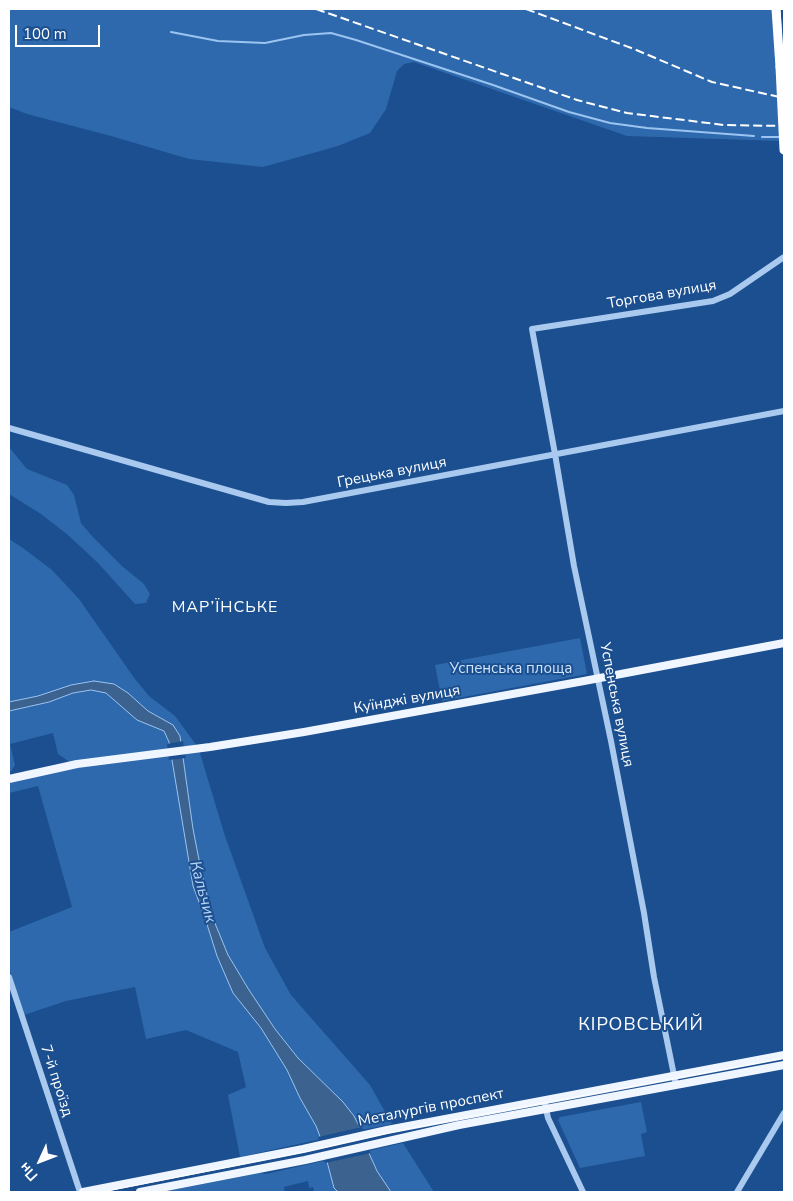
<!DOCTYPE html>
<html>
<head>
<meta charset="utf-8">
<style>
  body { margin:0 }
  #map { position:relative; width:793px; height:1201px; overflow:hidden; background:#1b4f8f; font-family:"Nunito Sans",sans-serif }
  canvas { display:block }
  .frame { position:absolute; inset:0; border:10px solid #fff; pointer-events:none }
  .north { position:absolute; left:15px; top:1136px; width:50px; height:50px; -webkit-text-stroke:4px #1b4f8f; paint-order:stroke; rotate:227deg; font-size:14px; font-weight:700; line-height:20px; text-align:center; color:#fff }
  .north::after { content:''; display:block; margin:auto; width:18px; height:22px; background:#fff; clip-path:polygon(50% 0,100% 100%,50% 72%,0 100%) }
  .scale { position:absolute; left:15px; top:25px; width:85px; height:22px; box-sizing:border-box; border:2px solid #fff; border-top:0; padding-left:6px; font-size:15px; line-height:18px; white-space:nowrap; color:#fff; -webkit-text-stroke:4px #1b4f8f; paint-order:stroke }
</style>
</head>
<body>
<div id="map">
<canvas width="793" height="1201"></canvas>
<div class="frame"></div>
<div class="north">Пн</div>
<div class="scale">100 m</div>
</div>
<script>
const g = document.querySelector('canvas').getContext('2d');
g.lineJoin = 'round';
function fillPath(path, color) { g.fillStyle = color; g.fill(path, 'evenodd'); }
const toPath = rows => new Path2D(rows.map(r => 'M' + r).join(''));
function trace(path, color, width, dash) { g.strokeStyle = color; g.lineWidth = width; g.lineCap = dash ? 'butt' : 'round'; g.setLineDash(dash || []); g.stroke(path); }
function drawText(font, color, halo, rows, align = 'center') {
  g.font = font + ' "Nunito Sans",sans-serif'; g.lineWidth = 4; g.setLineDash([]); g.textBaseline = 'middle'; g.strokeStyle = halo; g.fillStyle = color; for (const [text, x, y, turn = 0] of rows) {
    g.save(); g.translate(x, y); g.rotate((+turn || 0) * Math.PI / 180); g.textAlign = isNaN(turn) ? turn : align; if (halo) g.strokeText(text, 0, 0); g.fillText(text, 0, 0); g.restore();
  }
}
fillPath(toPath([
  [9,9,774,9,782,141,627,136,414,62,404,64,397,71,386,109,370,133,338,146,263,167,189,159,111,136,27,114,9,107],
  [9,447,27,469,67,485,74,495,81,523,92,536,123,567,144,584,150,594,146,603,135,604,98,563,68,535,41,514,9,494],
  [9,539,23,548,52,570,79,599,135,679,149,696,175,716,197,746,182,748,173,725,148,711,128,693,94,681,71,685,38,696,9,702],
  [580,638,587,674,442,701,435,665],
  [91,690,106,693,120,704,151,725,164,731,169,742,170,749,71,763,58,754,53,733,10,744,15,765,9,775,9,711,49,702,73,693],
  [199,750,225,836,265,948,291,995,370,1085,392,1124,361,1130,354,1116,343,1102,298,1058,275,1029,249,990,228,955,212,916,201,870,193,829,182,752],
  [171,753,193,886,233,993,261,1028,287,1070,300,1098,316,1126,321,1139,240,1157,228,1095,246,1087,238,1052,186,1030,146,1039,135,987,66,1001,24,1015,9,968,9,932,72,907,38,786,9,793,9,782,45,773],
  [641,1102,647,1132,641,1134,645,1156,580,1168,558,1120,560,1117],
  [403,1143,434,1192,391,1192,388,1189,377,1171,368,1151],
  [327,1160,334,1188,338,1192,314,1192,313,1187,309,1188,308,1181,284,1187,285,1192,161,1192,260,1173,266,1174]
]), '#2e69ad');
const water = toPath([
  [94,681,114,684,128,693,148,711,173,725,180,736,193,829,201,870,212,916,228,955,249,990,275,1029,298,1058,343,1102,354,1116,361,1130,368,1151,377,1171,391,1192,338,1192,334,1188,321,1139,316,1126,300,1098,287,1070,261,1028,233,993,217,956,205,918,193,886,169,742,164,731,137,720,106,693,91,690,73,693,49,702,9,711,9,702,38,696,71,685,94,681]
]);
fillPath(water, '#3c6290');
trace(water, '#9cc4f0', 1);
fillPath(toPath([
  [183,741,186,758,169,760,167,744],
  [362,1127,371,1153,325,1163,318,1137]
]), '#1b4f8f');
trace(toPath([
  [171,32,218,41,265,43,304,35,331,33,356,40,493,85,569,112,610,123,647,128,754,136],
  [762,137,779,137]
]), '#9cc4f0', 2);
trace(toPath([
  [9,428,269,502,286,503,303,502,784,411],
  [9,977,80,1192],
  [676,1085,654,977,644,913,611,741,574,566,555,454,532,329,713,301,730,294,784,257],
  [545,1104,548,1118,583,1192],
  [737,1192,784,1113]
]), '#a9c9ee', 6);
trace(toPath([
  [9,779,77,764,210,747,304,732,584,681,784,643],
  [83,1192,303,1149,387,1130,784,1055],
  [140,1192,305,1160,459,1125,784,1065]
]), '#f0f6ff', 8);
trace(toPath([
  [776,9,780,67]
]), '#fff', 9);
trace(toPath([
  [780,9,784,90],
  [102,1192,304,1152,388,1133,458,1119,784,1058]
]), '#fff', 1);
trace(toPath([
  [316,9,577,100,627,113,724,125,784,126],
  [526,9,634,49,712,82,784,98]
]), '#fff', 2, [9, 4]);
trace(toPath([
  [780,67,784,150]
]), '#fff', 9);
drawText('15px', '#fff', '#1b4f8f', [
  ["Торгова вулиця",662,295,-10],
  ["Грецька вулиця",392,473,-11],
  ["Куїнджі вулиця",407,700,-10],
  ["Успенська вулиця",616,705,79],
  ["7-й проїзд",56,1081,72],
  ["Металургів проспект",431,1108,-11]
]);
drawText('15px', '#cfe3fa', '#1b4f8f', [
  ["Успенська площа",511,669]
]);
g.letterSpacing = '1px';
drawText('16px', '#fff', '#1b4f8f', [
  ["МАР’ЇНСЬКЕ",225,608]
]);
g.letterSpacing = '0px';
drawText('italic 16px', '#b5d3f5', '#1b4f8f', [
  ["Кальчик",202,892,75]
]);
g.letterSpacing = '1px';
drawText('18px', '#fff', '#1b4f8f', [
  ["КІРОВСЬКИЙ",641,1026]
]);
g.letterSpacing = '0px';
</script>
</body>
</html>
